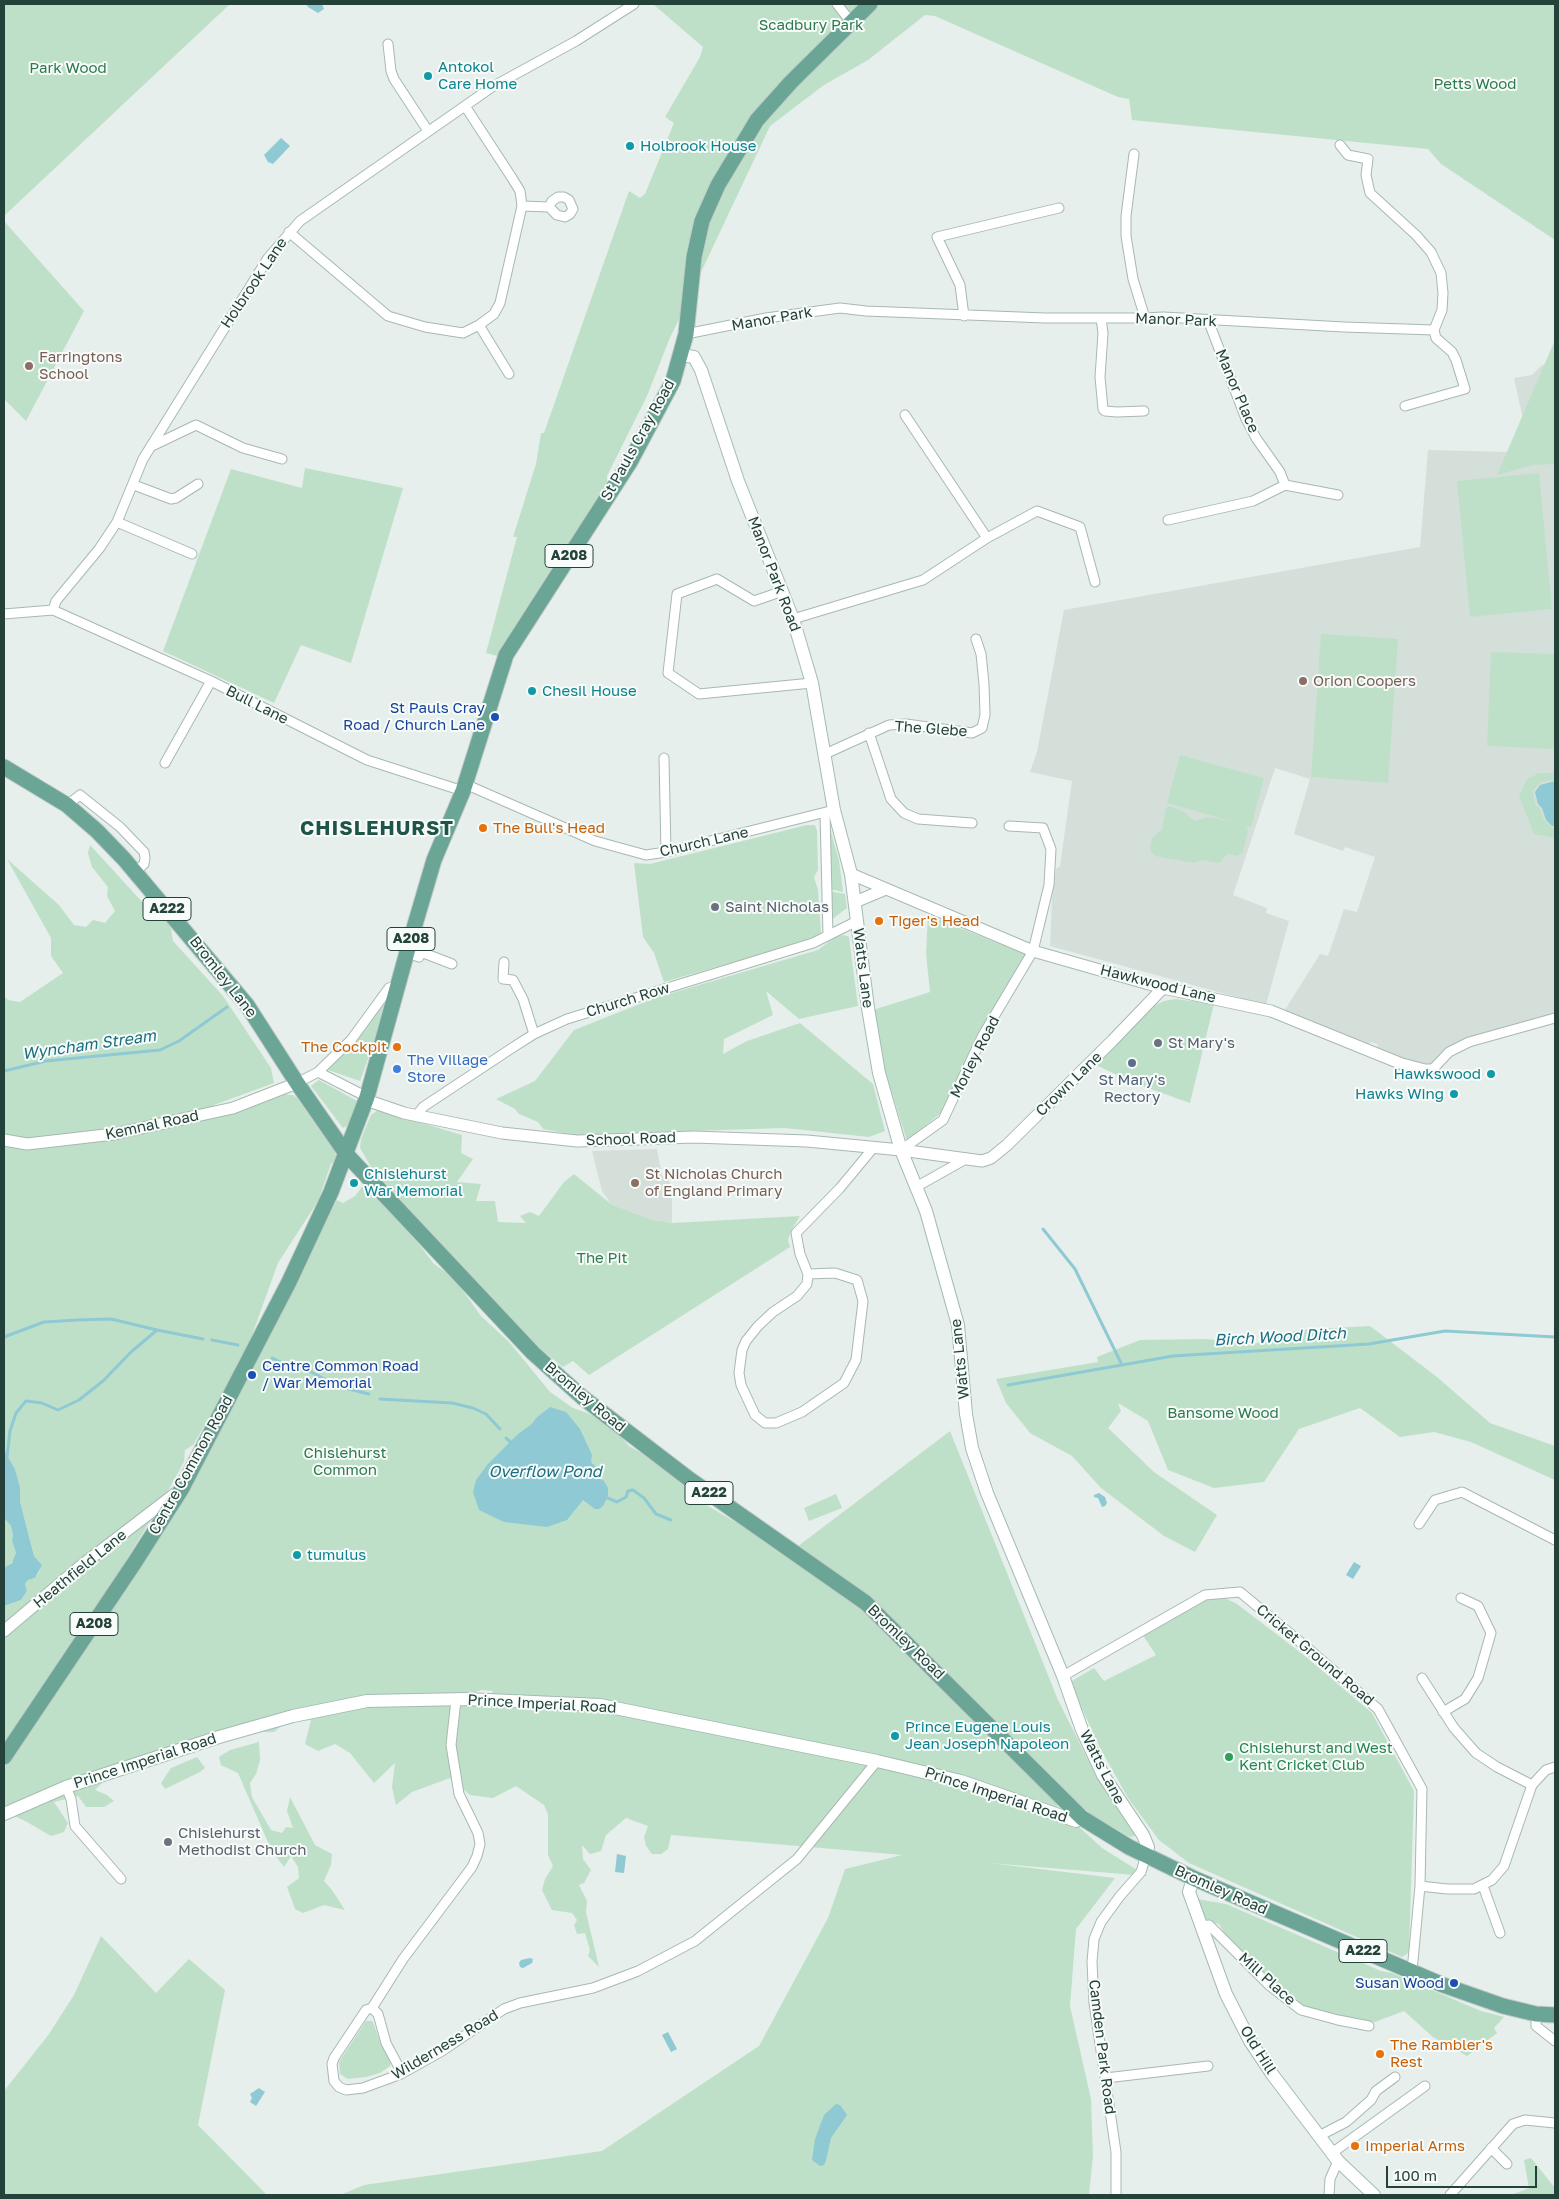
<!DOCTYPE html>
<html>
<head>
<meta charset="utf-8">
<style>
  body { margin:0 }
  #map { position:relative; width:1559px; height:2199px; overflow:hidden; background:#e6efeb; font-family:"Golos Text",sans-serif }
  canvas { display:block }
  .frame { position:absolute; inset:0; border:5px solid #24423a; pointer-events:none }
  .scale { position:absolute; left:1386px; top:2166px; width:151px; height:22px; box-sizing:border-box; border:2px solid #24423a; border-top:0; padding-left:6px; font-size:15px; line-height:18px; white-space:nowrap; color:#24423a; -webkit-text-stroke:4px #f7fbf9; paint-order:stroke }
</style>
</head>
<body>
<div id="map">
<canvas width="1559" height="2199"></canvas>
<div class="frame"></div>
<div class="scale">100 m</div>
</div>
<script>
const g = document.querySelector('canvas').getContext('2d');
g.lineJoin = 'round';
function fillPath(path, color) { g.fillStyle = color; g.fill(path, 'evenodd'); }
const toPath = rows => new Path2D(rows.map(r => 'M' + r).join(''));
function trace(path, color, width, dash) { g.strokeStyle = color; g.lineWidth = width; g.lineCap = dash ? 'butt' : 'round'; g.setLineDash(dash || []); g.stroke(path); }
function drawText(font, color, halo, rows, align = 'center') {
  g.font = font + ' "Golos Text",sans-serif'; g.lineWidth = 4; g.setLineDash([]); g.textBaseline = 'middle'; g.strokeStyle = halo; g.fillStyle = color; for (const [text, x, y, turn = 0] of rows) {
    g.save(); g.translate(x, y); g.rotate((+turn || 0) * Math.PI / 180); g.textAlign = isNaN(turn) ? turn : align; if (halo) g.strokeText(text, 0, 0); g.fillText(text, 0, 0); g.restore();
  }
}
fillPath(toPath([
  [1554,359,1555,1016,1462,1040,1447,1049,1429,1066,1425,1066,1379,1049,1377,1044,1372,1042,1368,1044,1283,1013,1320,954,1328,956,1344,909,1357,912,1375,857,1345,847,1343,851,1294,834,1310,779,1275,768,1233,895,1267,908,1266,913,1289,921,1266,1005,1050,946,1052,898,1056,869,1060,866,1072,781,1030,772,1037,752,1064,610,1420,547,1428,450,1509,452,1526,433,1514,378,1532,375,1541,366],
  [657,1149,662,1176,668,1175,672,1195,672,1223,649,1219,611,1204,602,1191,592,1151]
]), '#d4dfda');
fillPath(toPath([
  [4,4,230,4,4,216],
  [653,4,1555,4,1555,240,1441,164,1428,149,1132,120,1129,99,1118,97,935,16,925,15,868,60,824,85,770,126,669,340,647,396,607,476,607,487,501,657,486,653,517,537,513,537,536,464,541,433,544,433,629,191,640,198,645,194,674,123,665,117,700,57,703,47],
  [4,221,84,311,26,421,4,399],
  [1555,340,1555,464,1533,465,1497,475],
  [305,468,403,488,351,663,301,645,274,703,163,651,231,469,302,488],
  [1539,473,1552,609,1470,617,1457,481],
  [1321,634,1398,639,1388,783,1311,777],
  [1491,652,1555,654,1555,749,1487,746],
  [1180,755,1264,778,1251,827,1246,826,1248,830,1243,852,1237,856,1228,854,1225,856,1220,863,1201,860,1194,863,1155,856,1151,851,1150,846,1152,838,1162,829,1166,808,1169,806,1182,811,1195,821,1209,817,1238,823,1167,803],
  [1539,773,1555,773,1555,780,1540,782,1533,791,1535,804,1540,809,1544,820,1552,828,1555,828,1555,838,1534,834,1519,796,1527,779],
  [807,825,815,825,817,831,818,870,814,877,818,890,821,934,811,940,664,982,654,953,643,937,634,863,650,864],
  [830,829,839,860,843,892,829,889],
  [90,845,144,904,170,923,173,941,223,996,271,1068,274,1083,214,1105,216,1113,281,1094,293,1095,297,1098,335,1152,337,1160,331,1164,318,1201,278,1263,248,1346,235,1374,193,1445,185,1450,184,1462,172,1484,97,1609,125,1579,337,1200,343,1203,355,1196,364,1184,418,1243,434,1264,454,1278,481,1316,510,1343,550,1392,573,1408,587,1413,613,1427,629,1446,660,1464,701,1502,744,1527,785,1556,950,1431,1058,1700,1096,1776,1135,1835,1133,1837,1128,1836,1092,1815,1035,1767,1057,1804,1057,1808,1044,1810,1078,1826,1102,1848,1147,1876,989,1863,1115,1878,1076,1929,1070,2006,1091,2099,1093,2156,1089,2195,340,2195,364,2185,602,2151,759,2046,828,1918,845,1869,902,1855,671,1835,668,1849,661,1854,652,1854,646,1846,644,1837,648,1826,626,1818,606,1835,601,1851,590,1854,582,1845,583,1859,591,1870,584,1883,579,1885,587,1901,586,1912,599,1967,588,1956,590,1950,585,1933,577,1934,574,1925,577,1920,572,1913,552,1910,542,1890,545,1879,553,1866,548,1855,548,1814,544,1805,516,1786,493,1798,470,1795,450,1778,412,1792,396,1805,392,1787,395,1763,374,1783,350,1753,335,1744,318,1751,305,1744,311,1720,285,1723,274,1732,260,1732,253,1723,117,1768,95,1790,107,1795,114,1801,104,1807,86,1807,78,1796,54,1802,68,1823,64,1832,51,1836,27,1822,4,1811,4,1769,18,1741,4,1753,4,1606,21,1600,27,1591,25,1584,28,1580,35,1578,39,1572,41,1564,34,1556,26,1525,20,1501,20,1487,15,1469,4,1450,4,996,8,1000,20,1002,63,973,51,956,51,938,7,859,59,905,74,925,86,927,93,920,105,923,115,911,107,896,108,887,92,867,88,853],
  [482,1690,493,1691,490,1697,463,1704,460,1708,457,1717,452,1714,450,1707,445,1703,453,1694,459,1692,468,1694],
  [829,891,845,894,847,908,831,920],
  [928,915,1027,955,978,1035,942,1112,907,1141,883,1064,873,1010,930,992,926,953],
  [844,935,849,937,858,1006,799,1019,766,991,773,1015,724,1039,723,1054,747,1041,800,1023,873,1084,885,1131,869,1137,785,1128,690,1131,674,1134,575,1135,543,1129,538,1122,519,1114,515,1109,496,1099,535,1081,574,1030,655,998,818,950,835,937],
  [385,998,374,1042,360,1081,328,1070],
  [1176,999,1214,1004,1190,1103,1134,1083,1096,1065,1152,1007,1164,1001],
  [319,1080,357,1101,349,1125,343,1128,311,1086],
  [378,1110,462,1135,461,1153,473,1159,457,1182,481,1184,476,1201,495,1201,498,1222,526,1223,520,1216,530,1212,539,1216,564,1182,574,1174,611,1204,649,1219,672,1223,800,1216,791,1231,788,1240,790,1247,589,1375,573,1361,563,1367,531,1341,378,1179,360,1148,361,1139,371,1115],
  [1370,1326,1437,1377,1490,1423,1555,1446,1555,1480,1471,1442,1434,1432,1400,1437,1360,1408,1299,1429,1264,1482,1214,1488,1168,1470,1148,1421,1118,1403,1121,1411,1108,1428,1154,1472,1217,1515,1195,1552,1164,1536,1101,1488,1072,1456,1030,1433,1006,1403,996,1379,1098,1362,1097,1357,1140,1340,1205,1339,1254,1344,1298,1330],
  [836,1494,842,1508,809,1521,804,1508],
  [4,1518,11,1526,16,1553,15,1559,5,1569],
  [1225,1598,1237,1604,1305,1656,1372,1713,1414,1791,1409,1950,1407,1954,1402,1957,1189,1863,1159,1840,1128,1798,1099,1746,1070,1682,1094,1668,1104,1681,1156,1655,1142,1634,1206,1600],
  [259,1742,260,1760,256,1774,250,1783,252,1797,271,1830,282,1833,286,1827,293,1828,287,1811,290,1797,315,1845,332,1854,331,1865,324,1881,332,1890,345,1910,324,1905,303,1913,295,1909,287,1887,299,1878,298,1867,291,1856,284,1867,271,1849,238,1773,221,1765,219,1757,230,1750],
  [197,1757,205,1768,200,1772,165,1789,161,1783,171,1768],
  [1197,1899,1226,1904,1381,1971,1392,1973,1481,2011,1504,2017,1494,2028,1497,2033,1467,2056,1433,2037,1404,2011,1375,2022,1338,2018,1301,2008,1272,1985,1231,1944,1219,1924,1208,1921,1203,1916],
  [101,1936,156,1993,189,1959,225,1990,198,2125,267,2195,4,2195,4,2091,49,2034,74,1995],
  [366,2021,372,2021,374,2025,382,2047,391,2060,390,2066,380,2073,366,2077,348,2079,340,2074,339,2062],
  [1531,2158,1555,2188,1555,2195,1511,2195,1529,2188,1524,2160]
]), '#bfe0c8');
fillPath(toPath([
  [306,4,322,4,324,9,318,13,308,7],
  [281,138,290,146,273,164,268,162,264,155],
  [1555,781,1555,826,1552,826,1546,820,1542,808,1538,804,1535,792,1540,785],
  [550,1407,566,1412,580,1429,592,1455,591,1462,596,1467,593,1475,604,1481,608,1488,608,1496,603,1506,599,1509,595,1509,583,1500,567,1520,547,1527,504,1522,479,1510,473,1492,476,1480,488,1464,518,1434,532,1424,536,1418],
  [4,1450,15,1469,20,1487,20,1501,26,1525,34,1556,42,1565,35,1578,28,1580,25,1584,27,1591,21,1600,4,1606,4,1568,12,1563,16,1553,12,1540,13,1536,11,1526,4,1518],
  [1099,1493,1105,1497,1107,1503,1105,1506,1102,1507,1098,1498,1094,1497,1094,1495],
  [1354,1562,1361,1566,1353,1579,1346,1575],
  [617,1854,626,1856,624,1873,615,1872],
  [530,1958,533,1959,532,1963,523,1968,520,1967,519,1963,521,1960],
  [668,2032,677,2049,671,2052,662,2035],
  [259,2088,265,2092,256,2106,250,2102,252,2098,250,2094],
  [836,2104,840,2105,847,2115,831,2138,826,2160,824,2165,820,2166,812,2160,815,2139,824,2115]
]), '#8ec9d4');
trace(toPath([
  [4,1071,46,1061,160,1050,179,1041,227,1007],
  [1043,1229,1075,1269,1122,1365],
  [4,1337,44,1322,78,1320,111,1319,157,1330],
  [212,1340,238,1345],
  [272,1358,289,1366,304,1368,337,1386,369,1394],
  [1008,1385,1173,1356,1369,1344,1445,1331,1555,1337],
  [380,1399,452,1403,473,1408,486,1414,500,1429],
  [506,1438,514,1445],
  [7,1457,10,1431,16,1413,26,1401,42,1403,58,1410,79,1400,103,1381,131,1352,157,1330,203,1339],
  [603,1496,617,1502,626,1497,628,1491,633,1490,644,1498,656,1514,671,1520]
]), '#8ec9d4', 3);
const minor = toPath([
  [837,4,851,22],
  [388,44,391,71,394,79,428,131],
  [1134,154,1126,216,1126,236,1133,279,1145,318],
  [522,206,549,207,557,215,565,217,570,214,573,209,569,200,564,197,558,197,552,201,549,207],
  [289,232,388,316,425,327,463,333,479,325,494,314,500,303,522,206,520,191,512,178,465,106],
  [964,316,960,285,937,237,1059,208],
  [1101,318,1103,333,1100,377,1103,409,1105,411,1117,412,1144,411],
  [1208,320,1246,419,1256,438,1280,472,1285,485,1338,495],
  [479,325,509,374],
  [686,334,766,318,840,308,866,311,1045,318,1145,318,1163,317,1344,327,1434,330,1442,310,1443,293,1441,273,1431,252,1416,235,1370,193,1366,175,1368,159,1348,155,1340,145],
  [1405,406,1465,389,1456,360,1452,352,1436,338,1434,330],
  [905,415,987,538],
  [152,446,196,425,243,448,282,459],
  [134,485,171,499,176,498,198,484],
  [1168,520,1253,501,1285,485],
  [117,522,192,554],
  [783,591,754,601,717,579,677,594,668,673,699,694,812,683],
  [53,610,56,601,99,549,117,522,143,459,268,258,300,221,492,87,576,41,634,4],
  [4,614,53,610,211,681,367,760,463,791],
  [793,619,923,580,987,538,1037,511,1080,527,1095,582],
  [869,733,891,799,904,813,918,819,972,823],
  [825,754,889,725,906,724,972,733,982,728,985,715,984,684,981,654,976,639],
  [664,758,666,852],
  [165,763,211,681],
  [465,784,595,841,646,855,666,852,834,810],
  [67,805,80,795,120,827,144,852,145,858,144,864,135,872],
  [825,813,828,935],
  [407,953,419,957,421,952,452,964],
  [504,962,503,979,513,980,523,999,534,1034],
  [1432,1070,1449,1052,1469,1042,1555,1018],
  [318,1072,367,1097],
  [297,1083,318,1072,351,1040,389,988,399,984],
  [417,1115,423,1107,512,1048,534,1034,567,1019,813,943,857,921],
  [901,1150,943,1120,983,1035,1033,951,1049,885,1051,849,1043,828,1009,826],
  [916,1187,964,1160],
  [808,1274,807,1284,797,1296,773,1312,758,1326,746,1341,742,1350,739,1373,741,1385,755,1415,765,1423,776,1423,802,1412,844,1383,856,1360,863,1301,857,1280,835,1273,808,1274,800,1254,796,1233,840,1188,874,1147],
  [1419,1524,1435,1500,1462,1492,1555,1540],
  [1063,1676,1205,1595,1240,1592,1311,1651,1378,1709,1422,1789,1420,1886,1412,1971],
  [1422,1678,1454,1728,1476,1753,1497,1767,1532,1785],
  [456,1700,451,1745,459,1794,478,1833,480,1844,477,1856,472,1867,403,1959,372,2008,366,2010,334,2058,332,2064,334,2081,339,2087,346,2090,363,2088,401,2074,442,2051,504,2009,520,2003,593,1988,638,1971,695,1941,797,1859,877,1761],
  [1443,1712,1465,1699,1478,1678,1491,1633,1478,1606,1461,1598],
  [66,1787,71,1799,75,1826,121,1879],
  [1420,1886,1447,1889,1474,1889,1492,1880,1504,1866,1532,1785,1546,1770,1555,1767],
  [1483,1886,1500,1933],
  [1202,1926,1209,1925,1270,1986,1301,2010,1338,2020,1369,2026],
  [372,2008,378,2014,386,2043,402,2073],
  [1536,2014,1536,2026,1555,2041],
  [1106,2078,1208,2066],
  [1319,2136,1346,2122,1371,2100,1376,2091,1395,2077],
  [1491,2148,1507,2164],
  [1332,2153,1425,2086],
  [1116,2195,1116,2152,1094,2003,1092,1962,1094,1939,1101,1922,1120,1896,1141,1872,1146,1855],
  [1329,2195,1330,2179,1338,2161],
  [1450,2195,1513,2124,1525,2120,1555,2123]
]);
const tertiary = toPath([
  [851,874,1033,951,1163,988,1271,1011,1402,1064,1425,1070,1432,1070],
  [855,902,886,889],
  [366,1100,404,1113,502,1133,577,1141,694,1137,807,1141,901,1150,982,1161,991,1158,1007,1145,1112,1041,1163,988],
  [4,1140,27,1144,114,1134,233,1108,297,1083],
  [4,1631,82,1565,176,1493]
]);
const secondary = toPath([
  [682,355,694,357,701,370,738,481,793,619,812,683,834,810,851,874,868,1008,879,1073,901,1150,926,1211,958,1325,966,1414,972,1448,987,1493,1063,1676,1082,1730,1103,1775,1143,1835,1148,1847,1146,1855],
  [4,1814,66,1787,219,1737,293,1716,367,1701,466,1699,600,1705,877,1761,961,1781,1076,1821,1082,1818],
  [1193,1878,1189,1892,1226,1994,1250,2041,1272,2074,1338,2161,1374,2195]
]);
const primary = toPath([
  [4,767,67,805,97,831,124,859,247,1005,297,1083,347,1155,533,1353,582,1397,689,1479,866,1603,1082,1818,1129,1847,1193,1878,1443,1985,1503,2006,1536,2014,1555,2015],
  [4,1757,135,1562,181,1490,289,1282,331,1192,367,1097,409,945,434,860,463,791,506,655,630,462,673,381,686,334,694,257,702,221,718,185,757,120,791,82,870,4]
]);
trace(minor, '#a8b8b2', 11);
trace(tertiary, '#a8b8b2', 13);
trace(secondary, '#a4bbb3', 14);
trace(primary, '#c2cac8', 17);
trace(minor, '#fff', 9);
trace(tertiary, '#fff', 11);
trace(secondary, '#fff', 12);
trace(primary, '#6aa596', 15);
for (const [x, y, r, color] of [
  [428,76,5,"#0f9aa8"],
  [630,146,5,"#0f9aa8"],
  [29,366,5,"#8d6e63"],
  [1303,681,5,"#8d6e63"],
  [532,691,5,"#0f9aa8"],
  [495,717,5,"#1a4fb4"],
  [483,828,5,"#e8710a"],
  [715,907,5,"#6b7280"],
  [879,921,5,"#e8710a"],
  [1158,1043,5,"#6b7280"],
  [397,1047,5,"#e8710a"],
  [1132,1063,5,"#5c6f8a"],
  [397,1069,5,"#3f7fe0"],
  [1491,1074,5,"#0f9aa8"],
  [1454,1094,5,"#0f9aa8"],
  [354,1183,5,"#0f9aa8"],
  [635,1183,5,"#8d6e63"],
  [252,1375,5,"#1a4fb4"],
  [297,1555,5,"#0f9aa8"],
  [895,1736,5,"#0f9aa8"],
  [1229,1757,5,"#2e9e5b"],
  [168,1842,5,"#6b7280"],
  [1454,1983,5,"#1a4fb4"],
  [1380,2054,5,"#e8710a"],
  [1355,2146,5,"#e8710a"]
]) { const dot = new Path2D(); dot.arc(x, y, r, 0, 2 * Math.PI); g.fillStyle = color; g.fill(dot); trace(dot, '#f7fbf9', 2); }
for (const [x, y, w] of [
  [569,556,48],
  [167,909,48],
  [411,939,48],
  [709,1493,48],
  [94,1624,48],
  [1363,1951,48]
]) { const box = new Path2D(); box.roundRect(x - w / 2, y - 11.5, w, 23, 4); g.fillStyle = '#f7fbf9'; g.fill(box); trace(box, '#24423a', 1); }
drawText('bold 14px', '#24423a', null, [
  ["A208",569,556],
  ["A222",167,909],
  ["A208",411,939],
  ["A222",709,1493],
  ["A208",94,1624],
  ["A222",1363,1951]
]);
drawText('15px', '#2d7a4b', '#f7fbf9', [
  ["Scadbury Park",811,25],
  ["Park Wood",68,68],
  ["Petts Wood",1475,84],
  ["The Pit",602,1258],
  ["Bansome Wood",1223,1413],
  ["Chislehurst",345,1453],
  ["Common",345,1470]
]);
drawText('15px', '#0d838f', '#f7fbf9', [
  ["Antokol",438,67],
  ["Care Home",438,84],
  ["Holbrook House",640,146],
  ["Chesil House",542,691],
  ["Hawkswood",1481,1074,"right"],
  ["Hawks Wing",1444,1094,"right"],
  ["Chislehurst",364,1174],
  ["War Memorial",364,1191],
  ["tumulus",307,1555],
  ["Prince Eugene Louis",905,1727],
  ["Jean Joseph Napoleon",905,1744]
], 'left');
drawText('15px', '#24423a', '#f7fbf9', [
  ["Holbrook Lane",254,283,-56],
  ["Manor Park",772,319,-10],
  ["Manor Park",1176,320,2],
  ["Manor Place",1237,391,67],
  ["St Pauls Cray Road",638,440,-61],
  ["Manor Park Road",774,574,69],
  ["Bull Lane",257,705,27],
  ["The Glebe",931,729,4],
  ["Church Lane",704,842,-13],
  ["Watts Lane",863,968,83],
  ["Bromley Lane",223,977,52],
  ["Hawkwood Lane",1158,984,14],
  ["Church Row",628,1000,-17],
  ["Morley Road",975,1057,-63],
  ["Crown Lane",1069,1084,-44],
  ["Kemnal Road",152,1125,-12],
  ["School Road",631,1139,-2],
  ["Watts Lane",960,1359,-96],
  ["Bromley Road",585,1397,40],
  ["Centre Common Road",191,1465,-61],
  ["Heathfield Lane",80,1569,-39],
  ["Bromley Road",906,1642,44],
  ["Cricket Ground Road",1315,1655,40],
  ["Prince Imperial Road",542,1704,3],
  ["Prince Imperial Road",145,1761,-18],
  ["Watts Lane",1102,1767,63],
  ["Prince Imperial Road",996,1795,18],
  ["Bromley Road",1221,1890,24],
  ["Mill Place",1267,1979,42],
  ["Wilderness Road",445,2045,-31],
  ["Camden Park Road",1102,2047,83],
  ["Old Hill",1258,2050,58]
]);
drawText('15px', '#785e54', '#f7fbf9', [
  ["Farringtons",39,357],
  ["School",39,374],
  ["Orion Coopers",1313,681],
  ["St Nicholas Church",645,1174],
  ["of England Primary",645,1191]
], 'left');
drawText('15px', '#164399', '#f7fbf9', [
  ["St Pauls Cray",485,708],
  ["Road / Church Lane",485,725],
  ["Centre Common Road",262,1366,"left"],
  ["/ War Memorial",262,1383,"left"],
  ["Susan Wood",1444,1983]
], 'right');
drawText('15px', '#c56008', '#f7fbf9', [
  ["The Bull's Head",493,828],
  ["Tiger's Head",889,921],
  ["The Cockpit",387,1047,"right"],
  ["The Rambler's",1390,2045],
  ["Rest",1390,2062],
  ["Imperial Arms",1365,2146]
], 'left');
drawText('15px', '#5b616d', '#f7fbf9', [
  ["Saint Nicholas",725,907],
  ["St Mary's",1168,1043],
  ["Chislehurst",178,1833],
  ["Methodist Church",178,1850]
], 'left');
drawText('15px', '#366cbe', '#f7fbf9', [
  ["The Village",407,1060],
  ["Store",407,1077]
], 'left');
drawText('15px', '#4e5e75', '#f7fbf9', [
  ["St Mary's",1132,1080],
  ["Rectory",1132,1097]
]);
drawText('15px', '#27864d', '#f7fbf9', [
  ["Chislehurst and West",1239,1748],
  ["Kent Cricket Club",1239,1765]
], 'left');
drawText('italic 16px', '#1c6f80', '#f7fbf9', [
  ["Wyncham Stream",89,1045,-8],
  ["Birch Wood Ditch",1280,1337,-3],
  ["Overflow Pond",545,1472]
]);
g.letterSpacing = '1px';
drawText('bold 20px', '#1f5548', '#f7fbf9', [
  ["CHISLEHURST",377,829]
]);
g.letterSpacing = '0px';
</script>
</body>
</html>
